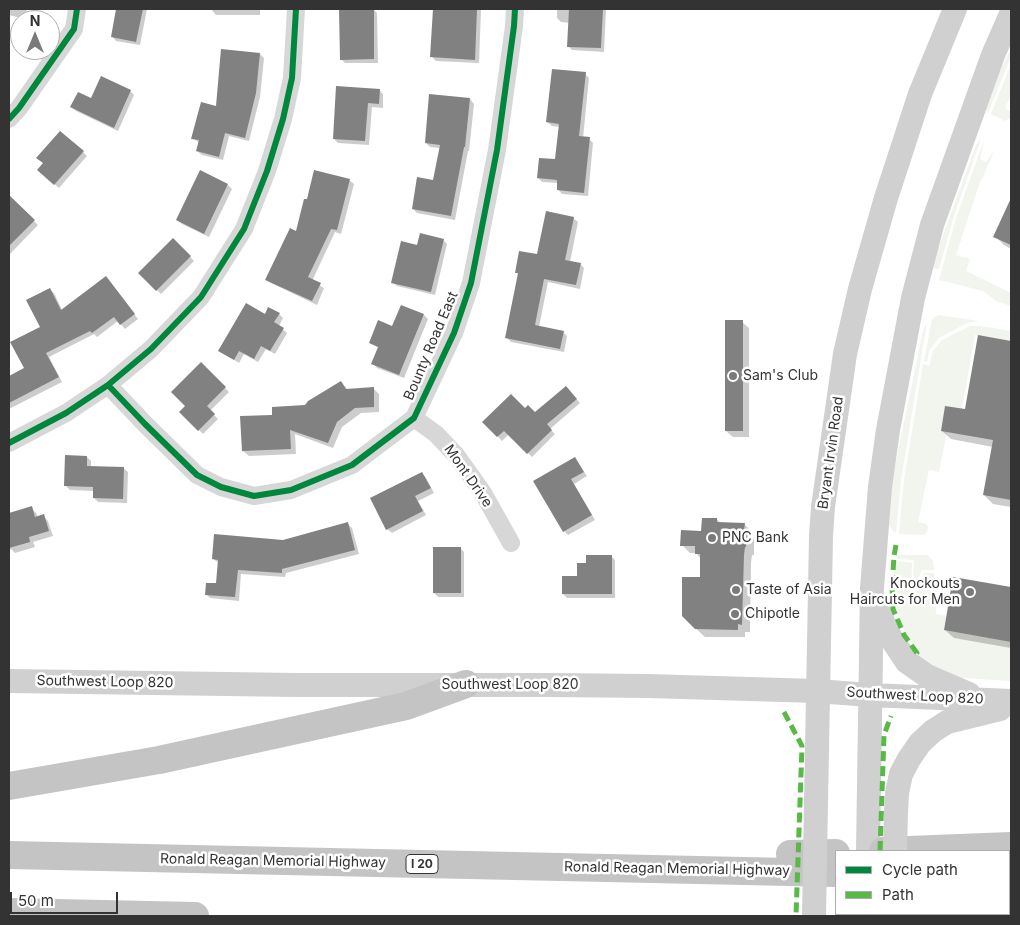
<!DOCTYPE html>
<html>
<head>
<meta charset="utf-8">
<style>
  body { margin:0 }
  #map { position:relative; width:1020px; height:925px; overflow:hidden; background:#fff; font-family:Inter,sans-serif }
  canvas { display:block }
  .frame { position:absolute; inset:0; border:10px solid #333; pointer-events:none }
  .legend { position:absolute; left:835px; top:850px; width:175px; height:65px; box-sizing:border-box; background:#fff; border:1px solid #adadad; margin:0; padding:6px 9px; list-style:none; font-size:15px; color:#333 }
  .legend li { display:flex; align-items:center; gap:10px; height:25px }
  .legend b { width:25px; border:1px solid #adadad }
  .north { position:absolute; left:10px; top:10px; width:50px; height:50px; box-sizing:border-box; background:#fff; border:1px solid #adadad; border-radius:50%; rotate:0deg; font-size:14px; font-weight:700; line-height:20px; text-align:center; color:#333 }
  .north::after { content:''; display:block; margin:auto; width:18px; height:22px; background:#7a7a7a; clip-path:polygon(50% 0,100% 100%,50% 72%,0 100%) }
  .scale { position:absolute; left:10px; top:892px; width:108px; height:22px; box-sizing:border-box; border:2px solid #333; border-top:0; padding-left:6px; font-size:15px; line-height:18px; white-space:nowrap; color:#333; -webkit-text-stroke:4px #fff; paint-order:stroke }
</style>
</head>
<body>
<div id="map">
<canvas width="1020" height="925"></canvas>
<div class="frame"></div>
<ul class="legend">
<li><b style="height:6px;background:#00873e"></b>Cycle path</li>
<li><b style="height:6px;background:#58b947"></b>Path</li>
</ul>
<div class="north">N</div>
<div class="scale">50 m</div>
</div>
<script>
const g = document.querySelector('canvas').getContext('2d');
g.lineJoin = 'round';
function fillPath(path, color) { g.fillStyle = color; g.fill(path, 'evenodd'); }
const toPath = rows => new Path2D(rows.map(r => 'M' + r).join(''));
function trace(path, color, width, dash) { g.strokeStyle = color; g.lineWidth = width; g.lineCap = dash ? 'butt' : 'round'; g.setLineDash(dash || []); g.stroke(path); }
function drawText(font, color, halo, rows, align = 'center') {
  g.font = font + ' Inter,sans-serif'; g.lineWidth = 5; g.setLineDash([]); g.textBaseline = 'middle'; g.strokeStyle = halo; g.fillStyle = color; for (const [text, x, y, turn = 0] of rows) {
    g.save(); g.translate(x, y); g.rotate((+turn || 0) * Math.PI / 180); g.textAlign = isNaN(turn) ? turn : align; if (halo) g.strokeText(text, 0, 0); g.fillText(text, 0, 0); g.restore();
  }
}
fillPath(toPath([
  [1011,49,1011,57,988,113,986,110,985,98],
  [1011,64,1011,95,1005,108,1011,112,1011,118,1005,121,991,114],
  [981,139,953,219,939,269,931,268,976,145],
  [984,140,980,159,986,162,995,150,979,185,956,255,970,259,966,271,1011,293,1011,306,996,301,983,291,939,280,956,218],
  [938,315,979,321,967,323,939,338,929,351,927,362,924,361,932,319],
  [927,322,901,480,896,533,891,529,889,524,892,481,923,331],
  [970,326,981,326,1011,331,1011,341,975,335,962,409,945,406,941,431,947,432,939,472,929,470,918,522,926,524,928,527,927,532,924,535,899,534,904,480,923,364,929,366,933,351,942,340],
  [894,555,928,555,933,561,934,570,922,570,913,590,914,560,898,559],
  [898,561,912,563,911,592,916,592,924,573,934,573,936,614,946,616,944,630,1011,642,1011,681,947,677,917,656,919,653,906,635,895,608,893,578,895,563]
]), '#f1f5ed');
fillPath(toPath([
  [9,9,27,9,24,19,9,15],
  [117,9,147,9,140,45,116,41,112,36],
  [211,9,260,9,260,15,216,15],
  [341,9,373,9,377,13,378,63,345,63,341,59],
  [434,9,481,10,479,63,436,61,432,57],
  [557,9,606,9,604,52,572,50,568,46,570,23,561,22,557,18],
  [260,54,264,58,260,97,249,141,229,136,223,160,202,155,197,151,199,143,193,138],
  [585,74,589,78,583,138,589,139,593,143,588,196,562,194,558,189,558,183,542,182,538,178,556,161,560,127,552,126,547,122],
  [379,90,383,94,383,108,372,107,369,145,338,143,334,139],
  [130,91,134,95,118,131,76,111,72,107,92,100],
  [470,99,474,104,469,151,468,151,455,220,417,213,413,209,434,182,440,148,430,147,426,143],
  [83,152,87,156,59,188,43,174],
  [349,180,354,184,341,234,335,232,312,281,324,288,317,305,271,283,267,279,297,232],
  [228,185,232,189,209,237,182,224,177,220],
  [9,197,38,225,9,255],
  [1006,212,1011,215,1011,249,1004,245,995,236],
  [573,218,578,222,570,262,580,264,584,268,580,289,548,282,539,327,563,332,567,336,564,352,511,342,507,338,519,275,516,272,538,256],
  [173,239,194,261,161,294,139,273],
  [443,240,447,244,435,295,397,286,392,282,418,246],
  [110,282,138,319,125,329,118,321,97,337,94,334,49,357,62,382,9,409,9,377,25,369,42,328,49,289,54,293,62,310],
  [279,314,283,318,279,326,287,333,275,354,266,349,258,362,244,354,239,363,220,351,265,315],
  [424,315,428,319,404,378,377,368,373,363,379,348,370,342,393,328],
  [742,322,749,328,749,437,733,437,726,431],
  [979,337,1011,342,1011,507,993,504,984,495,993,447,951,439,942,431,966,411],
  [201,364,229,392,210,411,218,419,203,434,181,412,186,406],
  [341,382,348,390,374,389,379,394,379,412,361,413,342,427,333,448,295,434,296,454,249,456,243,451,273,416,306,406],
  [570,392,580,403,550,429,555,434,532,457,509,434,502,441,484,422,525,410,535,414],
  [87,457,91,461,91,467,123,468,128,472,127,503,98,502,94,498,94,491,70,490,66,486],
  [575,459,587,476,574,484,595,520,568,535,564,531,535,482],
  [422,473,426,478,434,493,418,501,426,515,392,533,387,529],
  [31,508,36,513,38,517,43,516,48,521,53,536,33,542,35,547,15,553,11,549,9,550,9,524,13,522],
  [717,519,721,524,744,524,752,532,752,537,754,539,754,555,752,555,751,563,750,632,745,632,745,637,705,637,691,624,701,579,701,559,696,553,690,553,682,545,703,532],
  [348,524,352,528,359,554,286,573,285,577,241,574,239,601,210,598,206,594,217,585,219,563,213,559],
  [460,548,464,552,464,597,438,597,434,593],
  [611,556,615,560,615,598,567,598,563,594,587,564],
  [954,578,1011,588,1011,648,954,638,945,630]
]), '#0003');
fillPath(toPath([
  [116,9,143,9,136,42,111,37],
  [339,9,374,9,374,59,340,60],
  [433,9,477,9,475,60,430,57],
  [569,9,603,9,601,48,567,47],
  [221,49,260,53,256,93,245,138,225,133,219,157,196,151,199,140,191,139,201,102,216,106],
  [552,69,586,72,579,136,590,137,584,193,557,190,557,180,537,178,539,158,555,159,559,124,546,122],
  [101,76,131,90,114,128,70,107,78,92,91,98],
  [336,86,380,89,379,104,368,103,365,141,333,139],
  [429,94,470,98,465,147,464,147,451,216,412,209,417,177,433,180,440,145,425,143],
  [60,131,84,151,54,185,37,170,43,163,36,158],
  [200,170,228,184,204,234,176,220],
  [314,170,350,179,337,230,331,229,308,277,321,283,312,301,265,280,290,228,296,231,304,199,307,199],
  [9,195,35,220,9,246],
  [1011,198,1011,245,993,237],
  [546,211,574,217,565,260,581,263,576,285,544,279,535,325,564,331,560,349,505,338,518,273,515,273,519,251,537,254],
  [420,233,444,239,431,292,391,283,401,241,417,245],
  [173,238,191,256,156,291,138,273],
  [106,276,135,314,120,325,114,317,92,333,90,331,46,353,59,377,9,403,9,376,24,368,10,342,40,327,26,300,50,288,61,310],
  [246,303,265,314,268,307,280,313,274,322,284,328,270,351,261,346,254,359,239,351,234,360,218,351],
  [401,305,424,314,399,375,371,364,378,347,369,343,378,320,392,326],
  [725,320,743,320,743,431,725,431],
  [978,335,1011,341,1011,500,983,495,993,440,941,431,945,406,965,409],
  [201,362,226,387,207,406,215,414,198,431,179,412,185,406,171,392],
  [341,381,346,389,374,387,374,407,355,408,337,422,328,443,290,430,291,449,242,451,240,416,272,415,272,407,305,405,308,401],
  [566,386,577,399,547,424,552,430,527,454,504,431,497,437,482,422,511,394,525,408,528,405,535,412],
  [65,455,87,456,87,466,124,467,123,499,93,498,93,487,64,486],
  [575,457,584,472,571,479,592,515,563,532,533,481],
  [422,472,431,488,415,496,423,511,386,530,370,498],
  [32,506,35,517,44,514,49,531,29,537,30,542,9,548,9,513],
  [702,518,717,518,717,522,745,523,744,530,747,530,746,547,745,547,744,555,742,625,738,624,738,630,695,629,682,616,682,577,700,577,700,554,695,554,695,546,680,546,681,530,701,531],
  [348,522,355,550,282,569,282,573,238,570,235,597,205,595,206,583,216,583,218,560,212,559,214,534,283,540],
  [433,547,461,547,461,593,433,593],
  [586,555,612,555,612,594,562,594,562,576,577,576,577,563,586,563],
  [953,577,1011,587,1011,642,944,630]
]), '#818181');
trace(toPath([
  [9,119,19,108,74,29,77,9],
  [108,385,145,424,197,475,221,487,254,496,291,490,352,465,414,418,454,333,471,283,497,150,514,26,515,9],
  [414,418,436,434,456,455,483,493,511,543],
  [9,443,66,413,108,385,151,349,201,297,244,229,267,171,283,119,292,78,296,9]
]), '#d7d7d7', 18);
trace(toPath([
  [876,604,887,632,907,662,927,676,969,694],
  [9,681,297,685,550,685,648,686,817,691,870,695,1011,701],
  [816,803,821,536,823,507,845,354,860,289,886,198,920,94,955,9],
  [896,812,897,793,901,774,909,759,920,743,933,731,947,722,1000,709],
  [868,851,872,588,880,487,888,430,913,298,932,225,993,55,1011,14],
  [865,916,865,914],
  [892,916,893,914]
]), '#d0d0d0', 24);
trace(toPath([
  [9,786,159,760,406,706,466,684],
  [883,851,1011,846],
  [790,854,836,853],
  [9,855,836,873],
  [1009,879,1011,879],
  [9,912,195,916]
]), '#c4c4c4', 28);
trace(toPath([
  [895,851,896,812],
  [814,916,816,803]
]), '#d0d0d0', 24);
trace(toPath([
  [896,545,894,556,892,588,893,609,904,635,917,653,914,657],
  [784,712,802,746,796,916],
  [880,851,884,735,891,716],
  [878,916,878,914]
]), '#58b947', 5, [10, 5]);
trace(toPath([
  [9,119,19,108,74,29,77,9],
  [108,385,145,424,197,475,221,487,254,496,291,490,352,465,414,418,454,333,471,283,497,150,514,26,515,9],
  [9,443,66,413,108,385,151,349,201,297,244,229,267,171,283,119,292,78,296,9]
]), '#00873e', 6);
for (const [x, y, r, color] of [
  [733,376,5,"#7a7a7a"],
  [712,538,5,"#7a7a7a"],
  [736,590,5,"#7a7a7a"],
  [970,592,5,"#7a7a7a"],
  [735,614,5,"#7a7a7a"]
]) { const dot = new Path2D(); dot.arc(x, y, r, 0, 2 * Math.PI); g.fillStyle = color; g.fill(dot); trace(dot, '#fff', 2); }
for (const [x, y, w] of [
  [422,864,32]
]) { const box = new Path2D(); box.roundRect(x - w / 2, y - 9.5, w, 19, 4); g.fillStyle = '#fff'; g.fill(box); trace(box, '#333', 1); }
drawText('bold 12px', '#333', null, [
  ["I 20",422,864]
]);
drawText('14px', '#333', '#fff', [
  ["Bounty Road East",431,346,-67],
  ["Bryant Irvin Road",831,453,-82],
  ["Mont Drive",468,476,55],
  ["Southwest Loop 820",105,682,1],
  ["Southwest Loop 820",510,685],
  ["Southwest Loop 820",915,696,3],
  ["Ronald Reagan Memorial Highway",273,861,1],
  ["Ronald Reagan Memorial Highway",677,869,1]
]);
drawText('14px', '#333', '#fff', [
  ["Sam's Club",743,376],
  ["PNC Bank",722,538],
  ["Knockouts",960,584,"right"],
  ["Haircuts for Men",960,600,"right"],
  ["Taste of Asia",746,590],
  ["Chipotle",745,614]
], 'left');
</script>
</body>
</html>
